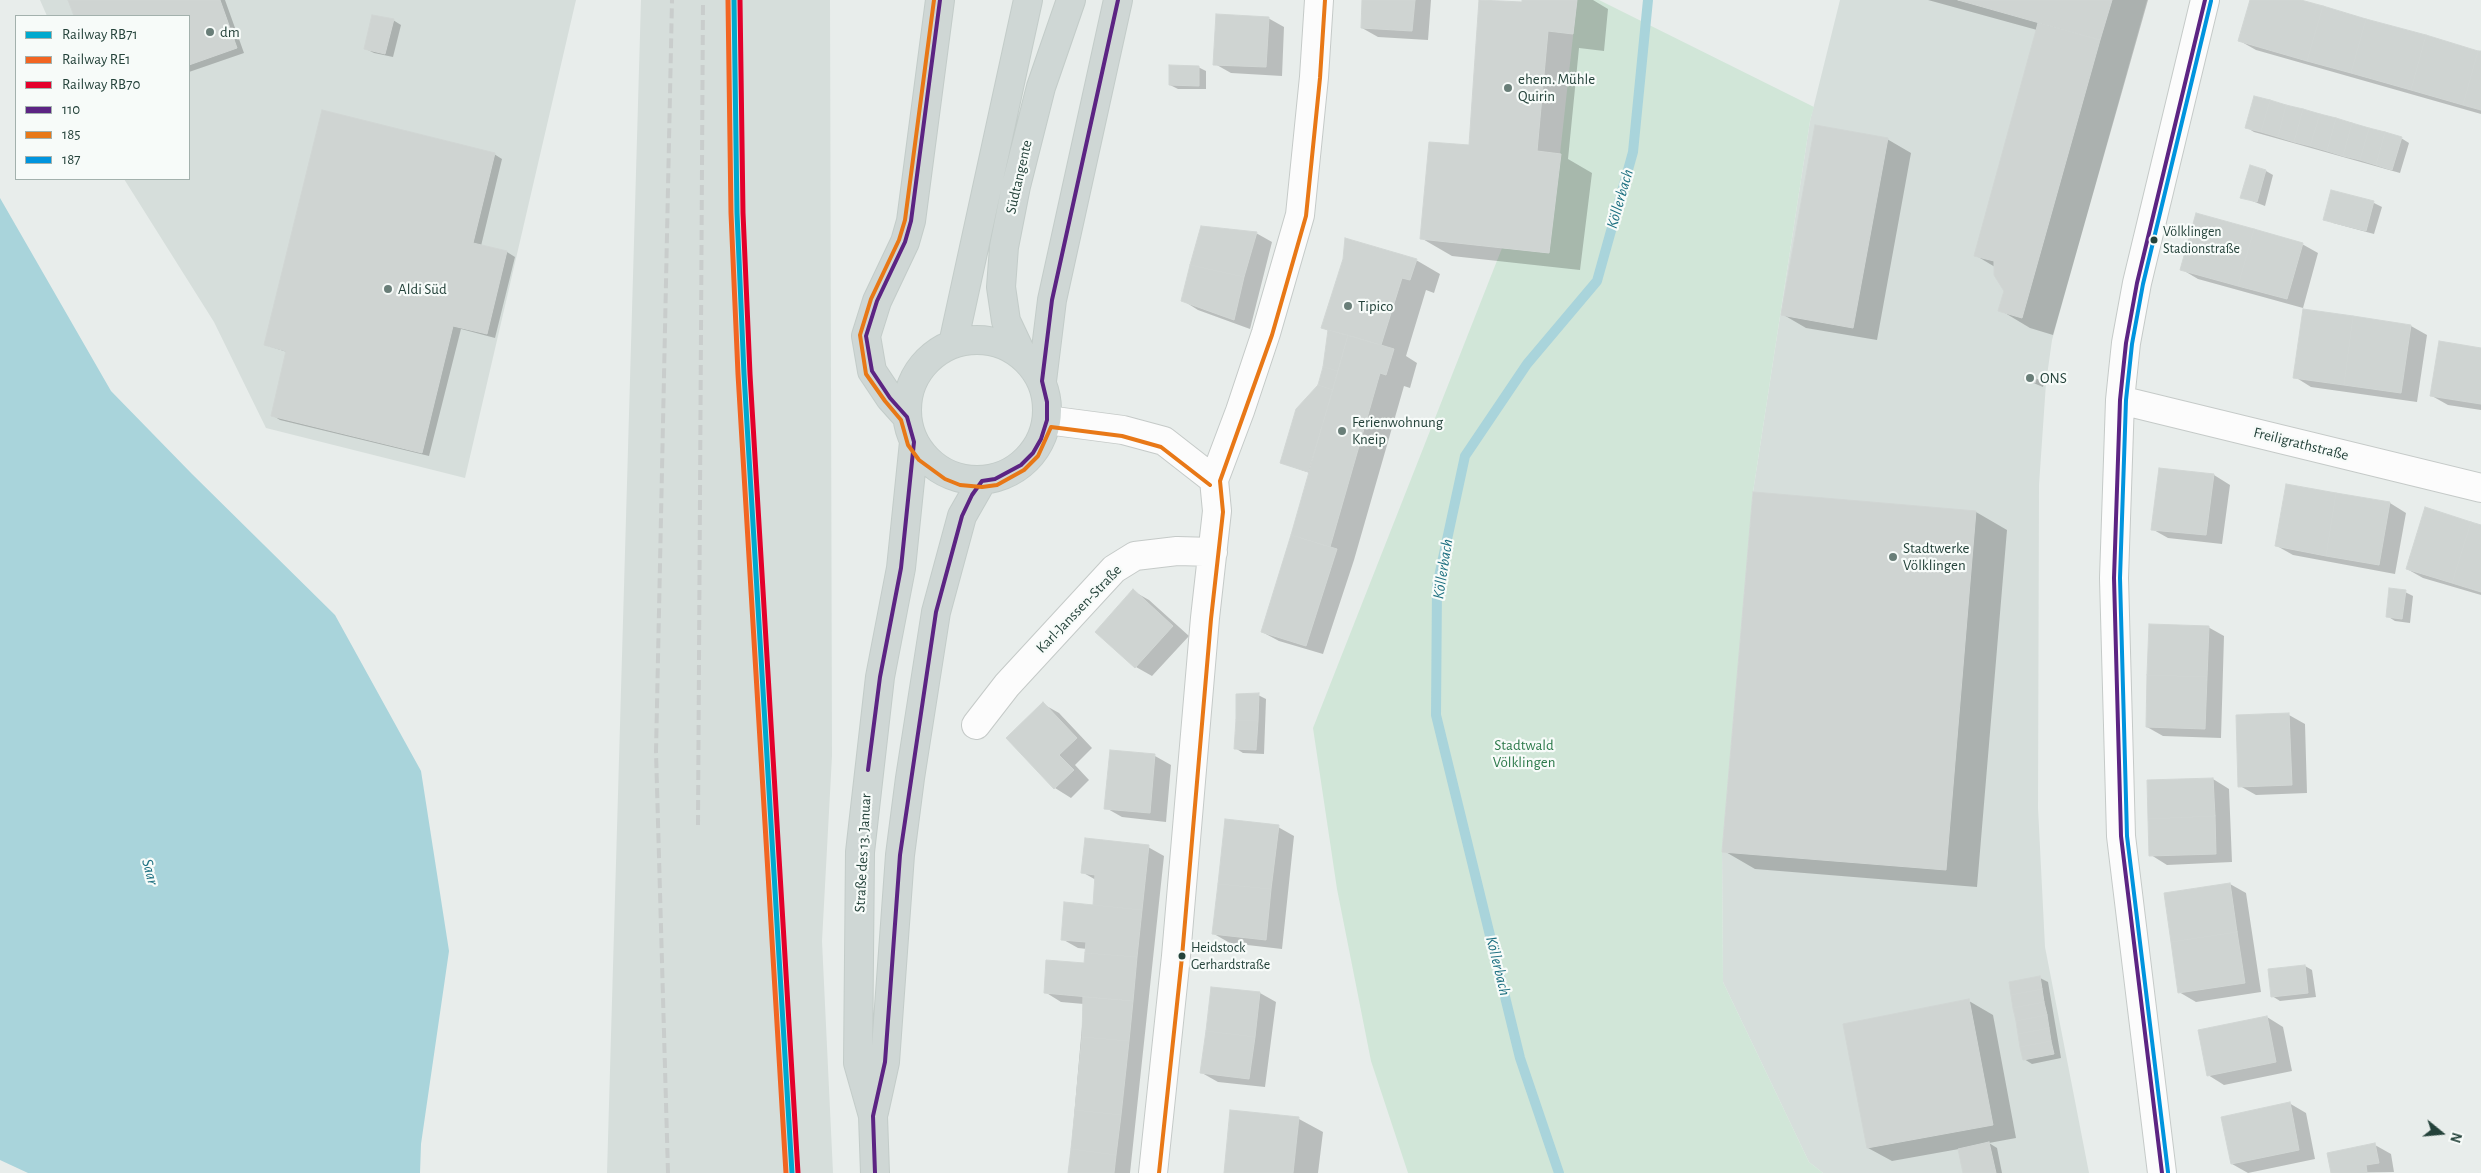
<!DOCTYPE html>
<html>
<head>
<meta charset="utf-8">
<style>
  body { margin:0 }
  #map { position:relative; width:2481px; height:1173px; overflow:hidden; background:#e8edeb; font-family:"Alegreya Sans",sans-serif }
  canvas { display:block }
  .legend { position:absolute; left:15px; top:15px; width:175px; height:165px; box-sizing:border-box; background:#f7fbf9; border:1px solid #a3b1ad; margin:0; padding:6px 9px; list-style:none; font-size:15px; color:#24423a }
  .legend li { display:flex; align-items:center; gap:10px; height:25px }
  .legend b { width:25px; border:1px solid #a3b1ad }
  .north { position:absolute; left:2416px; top:1108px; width:50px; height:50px; -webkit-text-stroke:4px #f7fbf9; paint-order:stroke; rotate:107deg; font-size:14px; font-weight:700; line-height:20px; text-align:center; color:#24423a }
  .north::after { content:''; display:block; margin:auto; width:18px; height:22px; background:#24423a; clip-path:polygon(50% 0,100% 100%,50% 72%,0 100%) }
</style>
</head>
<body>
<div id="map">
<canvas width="2481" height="1173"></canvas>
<ul class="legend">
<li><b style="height:6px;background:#00a9ce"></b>Railway RB71</li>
<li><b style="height:6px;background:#f26522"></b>Railway RE1</li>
<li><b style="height:6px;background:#e4002b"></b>Railway RB70</li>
<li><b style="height:6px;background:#5c2483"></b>110</li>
<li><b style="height:6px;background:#e87817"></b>185</li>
<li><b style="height:6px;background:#0094de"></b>187</li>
</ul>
<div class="north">N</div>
</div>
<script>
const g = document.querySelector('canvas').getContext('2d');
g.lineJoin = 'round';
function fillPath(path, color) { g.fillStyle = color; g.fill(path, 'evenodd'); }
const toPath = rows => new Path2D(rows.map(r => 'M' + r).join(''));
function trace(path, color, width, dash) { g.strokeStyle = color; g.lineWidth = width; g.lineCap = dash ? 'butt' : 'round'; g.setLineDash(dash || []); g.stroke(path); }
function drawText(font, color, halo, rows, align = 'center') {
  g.font = font + ' "Alegreya Sans",sans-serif'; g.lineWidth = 4.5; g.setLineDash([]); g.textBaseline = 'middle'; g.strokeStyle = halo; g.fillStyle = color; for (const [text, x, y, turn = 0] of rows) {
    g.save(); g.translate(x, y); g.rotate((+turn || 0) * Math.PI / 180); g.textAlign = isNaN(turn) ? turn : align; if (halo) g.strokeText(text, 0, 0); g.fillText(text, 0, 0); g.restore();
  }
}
fillPath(toPath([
  [40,0,576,0,465,478,266,428,214,322,124,179,189,179,189,16,47,16],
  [641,0,830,0,832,756,822,941,833,1173,607,1173],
  [1840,0,2147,0,2052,340,2046,383,2039,485,2038,808,2045,947,2089,1173,1823,1173,1809,1162,1723,982,1722,852,1753,492,1810,121]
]), '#d6dedb');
fillPath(toPath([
  [1577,0,1599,0,1814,107,1810,121,1753,492,1722,852,1723,982,1809,1162,1823,1173,1408,1173,1371,1061,1337,889,1313,728,1502,248,1549,253]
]), '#d1e6d8');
fillPath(toPath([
  [0,198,111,391,192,474,335,615,421,771,449,951,421,1144,420,1173,28,1173,0,1160]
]), '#a9d4db');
fillPath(toPath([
  [69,0,225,0,244,53,189,72,189,16,75,16],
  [1364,0,1431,0,1428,40,1378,37,1362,28],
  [1523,0,1593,0,1608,9,1604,51,1579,48,1568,159,1592,173,1580,270,1452,256,1421,238,1470,146],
  [1928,0,2148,0,2053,335,2030,328,2000,310,2005,291,1995,267,1975,255,2037,30],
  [2251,0,2296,0,2481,53,2481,114,2256,50,2240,41],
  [1268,18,1284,27,1282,76,1231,73,1215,64],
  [393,20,401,25,393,57,374,53,366,49],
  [1198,67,1206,71,1206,89,1178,89,1170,85],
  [2246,127,2401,138,2409,143,2400,173,2254,132],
  [1887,139,1911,153,1877,340,1806,328,1782,314],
  [494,154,502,159,481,246,507,252,515,257,495,338,461,329,429,456,280,420,272,415,287,352,265,345],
  [2266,171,2273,175,2265,206,2242,197],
  [2332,192,2374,203,2382,207,2374,234,2333,223,2325,219],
  [1256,233,1272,242,1250,329,1198,310,1182,300],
  [2302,244,2318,253,2303,308,2198,279,2181,269],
  [1416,260,1440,274,1434,293,1426,290,1406,356,1417,363,1410,388,1404,386,1354,560,1323,654,1279,641,1262,632,1310,473,1281,463,1319,386,1324,367,1329,331,1323,328],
  [2411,326,2427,335,2417,402,2311,387,2295,377],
  [2481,349,2481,410,2448,405,2432,396],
  [2026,374,2044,382,2043,387,2024,379],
  [2214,475,2230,485,2222,544,2168,538,2152,529],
  [2287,485,2390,503,2406,513,2395,574,2293,555,2277,546],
  [1754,494,1976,512,2007,530,1977,887,1755,869,1724,851],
  [2481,526,2481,595,2423,578,2407,569],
  [1133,591,1149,600,1189,636,1152,676,1136,667],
  [2405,592,2413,596,2410,623,2395,621,2387,616],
  [2208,627,2224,636,2221,738,2163,736,2147,727],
  [1258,695,1266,699,1264,754,1243,753,1235,748],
  [1043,704,1059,713,1092,748,1075,765,1089,780,1071,798,1055,788,1007,738],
  [2289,715,2305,724,2307,793,2256,795,2240,786],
  [1155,756,1171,765,1166,822,1122,817,1106,808],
  [2213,779,2229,789,2232,862,2167,865,2151,855,2148,782],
  [1278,827,1294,836,1282,949,1230,943,1214,934],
  [1148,847,1164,856,1130,1173,1069,1173,1084,1004,1061,1002,1045,992,1085,964,1087,949,1078,948,1062,939,1094,907,1096,880,1082,872],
  [2230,884,2246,893,2261,992,2196,1002,2179,992],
  [2305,966,2312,970,2316,997,2280,1001,2272,996],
  [2040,978,2048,982,2061,1058,2032,1064,2024,1059],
  [1260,993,1276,1002,1265,1087,1218,1082,1202,1073],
  [1969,1001,1993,1015,2016,1138,1989,1143,1997,1148,2002,1173,1964,1173,1959,1149,1892,1161,1868,1148],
  [2267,1017,2283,1027,2292,1071,2224,1085,2208,1075],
  [2289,1103,2306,1113,2315,1159,2248,1173,2232,1164],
  [1299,1119,1323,1132,1318,1173,1225,1173],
  [2375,1145,2391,1154,2394,1172,2332,1173]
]), '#0003');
trace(toPath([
  [1559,1173,1520,1058,1436,715,1437,586,1465,456,1527,364,1597,281,1633,152,1648,0]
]), '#a9d4db', 10);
const building = toPath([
  [68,0,220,0,237,48,189,65,189,16,74,16,68,0],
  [1415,0,1412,31,1361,28,1362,0,1415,0],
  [1479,0,1522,2,1522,0,1577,0,1573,34,1548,31,1537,151,1561,154,1549,253,1420,239,1429,142,1469,145,1479,0],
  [1958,0,2112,0,2100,40,1958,0],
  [2250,0,2301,0,2323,6,2307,61,2238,41,2250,0],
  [2323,6,2366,19,2351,73,2307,61,2323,6],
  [1216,14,1269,17,1266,67,1213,65,1216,14],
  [372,15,394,19,385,54,364,49,372,15],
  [2366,19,2426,35,2411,90,2351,73,2366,19],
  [2038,23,2100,40,2022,318,1998,311,2004,291,1994,275,1994,261,1974,256,2038,23],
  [2426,35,2478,51,2463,105,2411,90,2426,35],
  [2478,51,2481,51,2481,110,2463,105,2478,51],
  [1169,65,1199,66,1199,86,1169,85,1169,65],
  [2254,96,2270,100,2261,132,2245,128,2254,96],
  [2270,100,2286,105,2278,137,2261,132,2270,100],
  [2286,105,2303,109,2294,142,2278,137,2286,105],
  [2303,109,2320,114,2310,146,2294,142,2303,109],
  [322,110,495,153,473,243,507,251,487,334,453,326,422,453,271,416,286,351,264,345,322,110],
  [2320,114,2336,118,2327,151,2310,146,2320,114],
  [2336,118,2352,123,2343,156,2327,151,2336,118],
  [2352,123,2369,128,2360,160,2343,156,2352,123],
  [1815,125,1888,138,1853,328,1781,315,1815,125],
  [2369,128,2385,132,2376,165,2360,160,2369,128],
  [2385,132,2402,137,2392,170,2376,165,2385,132],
  [2250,165,2266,170,2257,202,2240,198,2250,165],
  [2331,190,2374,201,2366,231,2323,220,2331,190],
  [2196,213,2254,229,2238,286,2180,270,2196,213],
  [1201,226,1257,232,1244,277,1190,265,1201,226],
  [2254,229,2303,243,2287,299,2238,286,2254,229],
  [1345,238,1417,259,1410,280,1402,278,1381,345,1321,328,1343,259,1345,238],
  [1190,265,1244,277,1234,320,1181,301,1190,265],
  [2303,309,2353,316,2344,385,2293,378,2303,309],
  [2353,316,2411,325,2401,393,2344,385,2353,316],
  [1328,330,1348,335,1338,371,1323,367,1328,330],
  [1348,335,1394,349,1386,375,1380,373,1330,547,1291,535,1348,335],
  [2439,341,2481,348,2481,404,2430,396,2439,341],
  [1323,367,1338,371,1333,390,1318,385,1323,367],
  [2025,373,2037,376,2035,383,2023,380,2025,373],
  [1318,385,1333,390,1308,472,1280,463,1296,409,1318,385],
  [2159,468,2214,474,2206,535,2151,530,2159,468],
  [2286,484,2336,493,2326,556,2275,546,2286,484],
  [1753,492,1976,511,1946,870,1722,852,1753,492],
  [2336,493,2390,502,2379,565,2326,556,2336,493],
  [2425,507,2471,522,2452,583,2406,569,2425,507],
  [2471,522,2481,525,2481,592,2452,583,2471,522],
  [1291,535,1337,549,1306,646,1261,632,1291,535],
  [2389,588,2406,590,2402,619,2386,617,2389,588],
  [1133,589,1173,626,1135,668,1095,632,1133,589],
  [2149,624,2209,626,2207,677,2147,675,2149,624],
  [2147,675,2207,677,2205,729,2146,727,2147,675],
  [1259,693,1258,721,1236,720,1236,694,1259,693],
  [1043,702,1077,738,1059,755,1074,770,1054,789,1006,738,1043,702],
  [2289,713,2292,785,2238,787,2236,715,2289,713],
  [1236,720,1258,721,1256,750,1234,749,1236,720],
  [1110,750,1155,754,1150,813,1104,809,1110,750],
  [2213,778,2215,816,2148,819,2147,780,2213,778],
  [2215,816,2216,854,2149,856,2148,819,2215,816],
  [1225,819,1279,825,1271,889,1218,884,1225,819],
  [1085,838,1149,845,1142,910,1093,905,1095,875,1081,873,1085,838],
  [2230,883,2237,932,2171,942,2164,893,2230,883],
  [1218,884,1271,889,1266,940,1212,934,1218,884],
  [1064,902,1142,910,1137,957,1085,953,1086,942,1061,940,1064,902],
  [2237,932,2245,983,2178,993,2171,942,2237,932],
  [1085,953,1137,957,1133,1001,1044,993,1046,960,1084,963,1085,953],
  [2305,965,2308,993,2271,997,2268,969,2305,965],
  [2040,976,2042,989,2011,995,2009,982,2040,976],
  [1211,987,1260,992,1255,1037,1206,1031,1211,987],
  [2042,989,2044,1002,2013,1008,2011,995,2042,989],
  [1083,997,1133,1001,1129,1041,1082,1037,1083,997],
  [1969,999,1993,1125,1867,1148,1843,1024,1969,999],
  [2044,1002,2047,1015,2016,1021,2013,1008,2044,1002],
  [2047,1015,2049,1028,2018,1034,2016,1021,2047,1015],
  [2267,1016,2276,1062,2207,1076,2198,1030,2267,1016],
  [2049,1028,2051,1041,2020,1047,2018,1034,2049,1028],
  [1206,1031,1255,1037,1249,1079,1200,1073,1206,1031],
  [1082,1037,1129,1041,1121,1115,1075,1110,1082,1037],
  [2051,1041,2054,1054,2023,1060,2020,1047,2051,1041],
  [2290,1102,2299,1150,2231,1164,2221,1117,2290,1102],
  [1075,1110,1121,1115,1116,1155,1071,1149,1075,1110],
  [1230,1110,1299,1117,1293,1173,1224,1173,1230,1110],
  [1989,1142,1996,1173,1963,1173,1958,1149,1989,1142],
  [2375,1143,2379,1163,2366,1165,2367,1173,2331,1173,2327,1153,2375,1143],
  [1071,1149,1116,1155,1114,1173,1068,1173,1071,1149]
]);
fillPath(building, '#cfd4d2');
trace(building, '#d1d6d4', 1);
const minor = toPath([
  [2120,400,2481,488],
  [1047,420,1123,430,1164,441,1214,480],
  [976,725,1007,685,1114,569,1135,556,1177,551,1213,552],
  [1153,1173,1176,956,1205,618,1217,511,1214,480,1240,411,1266,333,1300,215,1314,77,1319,0],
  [2162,1173,2121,836,2114,578,2120,400,2126,343,2137,283,2205,0]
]);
const major = toPath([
  '907 410a70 70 0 1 1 140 0a70 70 0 1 1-140 0Z',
  [953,344,1028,0],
  [1022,355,1006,321,1001,287,1004,247,1016,186,1041,87,1071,0],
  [1042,381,1052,300,1118,0],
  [907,417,890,398,872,371,866,336,877,301,905,242,911,221,940,0],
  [874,1112,885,1062,900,855,910,778,936,612,962,516,982,481],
  [875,1173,873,1116,858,1063,860,852,880,677,901,568,914,442]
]);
trace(minor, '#c5cac8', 30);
trace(major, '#c3ccc9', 30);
trace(minor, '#fcfcfc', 28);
trace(major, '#cfd7d5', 28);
trace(toPath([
  [698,825,703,0],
  [668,1173,656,752,672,0]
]), '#c9cdcc', 4, [10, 5]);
trace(toPath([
  [868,770,880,677,901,568,914,442,907,417,890,398,872,371,866,336,877,301,905,242,911,221,940,0],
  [875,1173,873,1116,885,1062,900,855,936,612,962,516,972,495,982,481,995,479,1021,465,1033,453,1041,439,1047,420,1047,402,1042,381,1052,300,1118,0],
  [2162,1173,2121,836,2114,578,2120,400,2126,343,2137,283,2205,0]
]), '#5c2483', 4);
trace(toPath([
  [934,0,905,220,899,240,871,299,860,335,866,374,885,401,901,420,908,445,919,460,945,479,960,485,982,487,997,485,1024,470,1038,456,1051,427,1122,436,1161,447,1210,485],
  [1159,1173,1182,957,1211,619,1223,512,1220,481,1272,335,1306,216,1320,78,1325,0]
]), '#e87817', 4);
trace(toPath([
  [2168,1172,2127,836,2120,578,2126,400,2132,344,2143,284,2211,1]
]), '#0094de', 4);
trace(toPath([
  [734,0,737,213,744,374,792,1173]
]), '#00a9ce', 5);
trace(toPath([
  [728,0,731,213,738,374,786,1173]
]), '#f26522', 5);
trace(toPath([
  [740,0,743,213,750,374,798,1173]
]), '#e4002b', 5);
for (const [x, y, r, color] of [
  [210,32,5,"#697e78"],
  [1508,88,5,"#697e78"],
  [2154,240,4.5,"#24423a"],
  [388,289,5,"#697e78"],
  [1348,306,5,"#697e78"],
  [2030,378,5,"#697e78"],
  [1342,431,5,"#697e78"],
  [1893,557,5,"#697e78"],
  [1182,956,4.5,"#24423a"]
]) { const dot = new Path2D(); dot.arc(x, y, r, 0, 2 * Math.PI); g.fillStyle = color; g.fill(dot); trace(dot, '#f7fbf9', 2); }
drawText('14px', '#24423a', '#f7fbf9', [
  ["Völklingen",2163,232],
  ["Stadionstraße",2163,249],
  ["Heidstock",1191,948],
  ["Gerhardstraße",1191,965]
], 'left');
drawText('15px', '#24423a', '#f7fbf9', [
  ["dm",220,32],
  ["ehem. Mühle",1518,79],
  ["Quirin",1518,96],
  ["Aldi Süd",398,289],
  ["Tipico",1358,306],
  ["ONS",2040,378],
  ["Ferienwohnung",1352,422],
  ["Kneip",1352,439],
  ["Stadtwerke",1903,548],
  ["Völklingen",1903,565]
], 'left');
drawText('15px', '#24423a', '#f7fbf9', [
  ["Südtangente",1019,177,-77],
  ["Freiligrathstraße",2301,444,14],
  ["Karl-Janssen-Straße",1079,609,-46],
  ["Straße des 13. Januar",863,853,-87]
]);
drawText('15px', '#2d7a4b', '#f7fbf9', [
  ["Stadtwald",1524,745],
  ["Völklingen",1524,762]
]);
drawText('italic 16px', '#1c6f80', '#f7fbf9', [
  ["Köllerbach",1620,199,-74],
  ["Köllerbach",1443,569,-81],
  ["Saar",150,872,75],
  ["Köllerbach",1498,966,76]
]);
</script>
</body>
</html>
